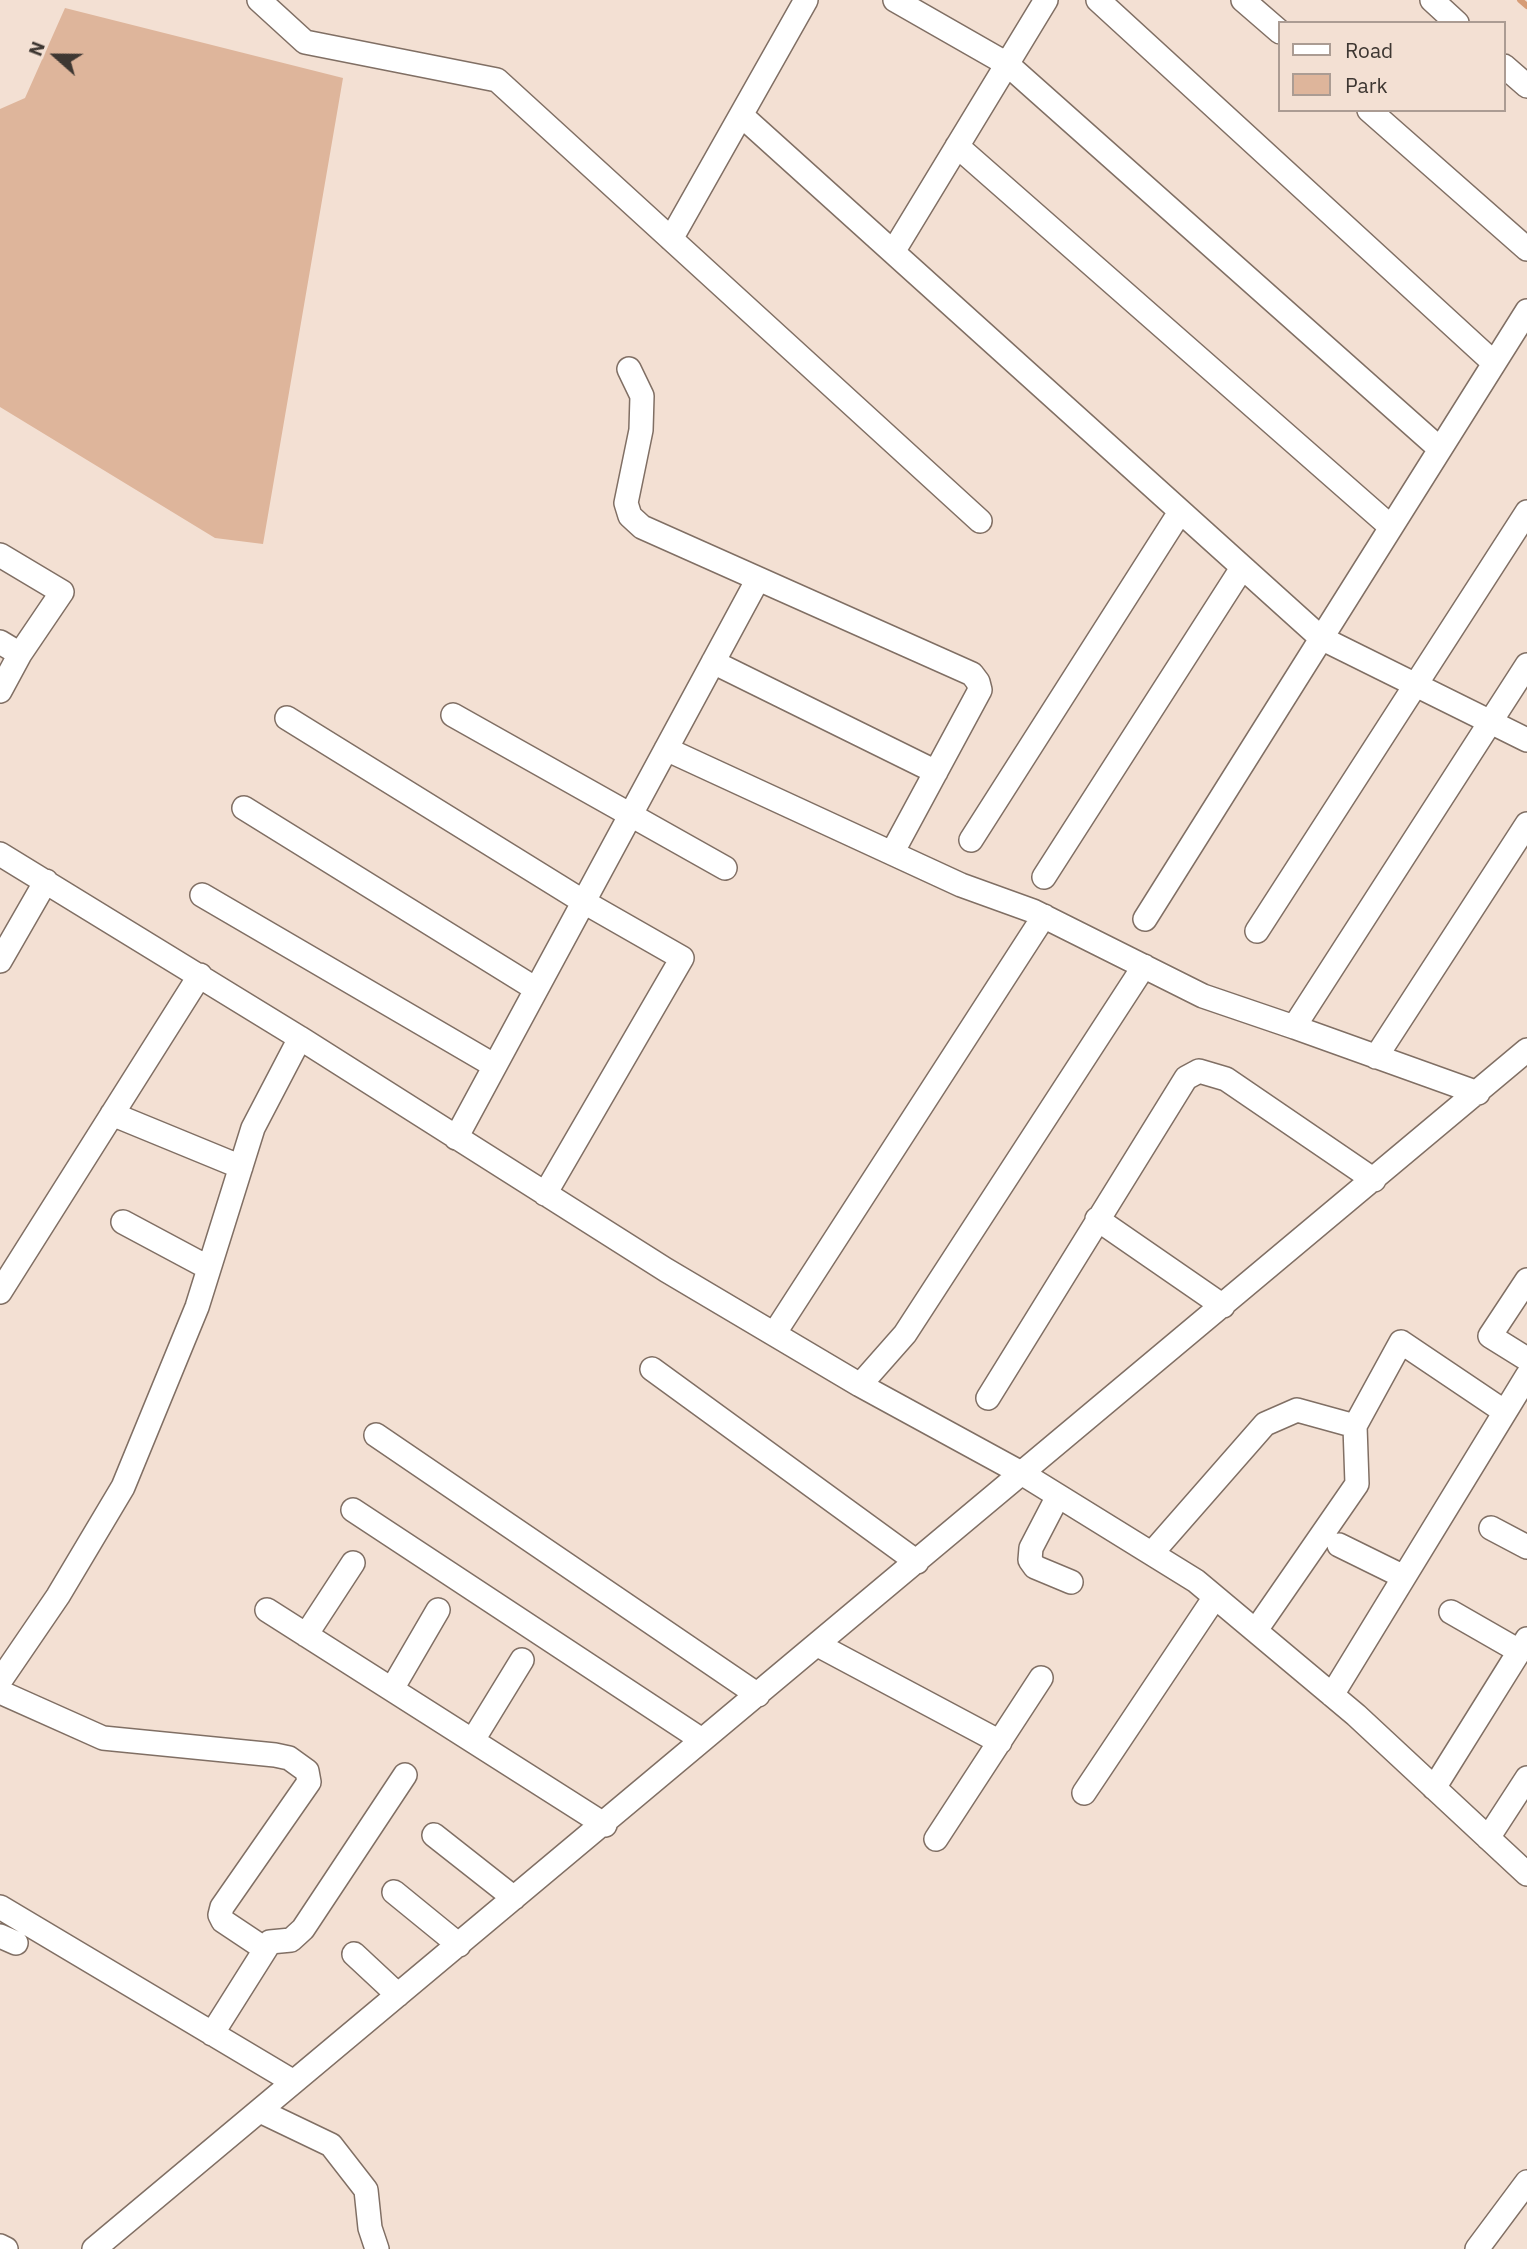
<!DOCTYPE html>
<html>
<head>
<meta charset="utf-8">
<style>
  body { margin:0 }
  #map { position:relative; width:1527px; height:2249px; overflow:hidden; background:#f3e0d3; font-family:"IBM Plex Sans",sans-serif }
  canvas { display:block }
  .legend { position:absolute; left:1278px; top:21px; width:228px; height:91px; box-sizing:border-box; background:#f3e0d3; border:2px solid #ab9c93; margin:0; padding:9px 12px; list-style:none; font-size:21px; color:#3e3732 }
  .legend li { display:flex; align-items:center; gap:14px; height:35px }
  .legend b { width:35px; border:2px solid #ab9c93 }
  .north { position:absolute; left:21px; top:21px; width:70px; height:70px; -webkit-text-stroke:5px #f3e0d3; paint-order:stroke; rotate:291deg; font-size:19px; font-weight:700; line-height:28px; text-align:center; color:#3e3732 }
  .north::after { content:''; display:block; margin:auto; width:24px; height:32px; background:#3e3732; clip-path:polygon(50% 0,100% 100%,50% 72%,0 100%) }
</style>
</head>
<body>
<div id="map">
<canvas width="1527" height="2249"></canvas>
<ul class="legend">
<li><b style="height:9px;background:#fff"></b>Road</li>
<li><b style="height:19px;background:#deb59b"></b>Park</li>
</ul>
<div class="north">N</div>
</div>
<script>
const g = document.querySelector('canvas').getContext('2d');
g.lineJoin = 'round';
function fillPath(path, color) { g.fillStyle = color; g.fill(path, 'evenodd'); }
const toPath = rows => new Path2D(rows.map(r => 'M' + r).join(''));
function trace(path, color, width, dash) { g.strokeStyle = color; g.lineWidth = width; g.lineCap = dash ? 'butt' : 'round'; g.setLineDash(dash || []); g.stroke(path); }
fillPath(toPath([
  [65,8,343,78,263,544,215,538,0,407,0,109,25,98]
]), '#deb59b');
trace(toPath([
  [1520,0,1527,6]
]), '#d69c76', 6);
const minor = toPath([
  [259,0,305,42,497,80,980,521],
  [895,0,1007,64,1440,449],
  [1098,0,1494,363],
  [1243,0,1280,32],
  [1432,0,1457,23],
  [1504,66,1527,86],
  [1369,110,1527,249],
  [741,115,1321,638,1527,740],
  [957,146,1391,527],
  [671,239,806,0],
  [893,252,1046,0],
  [629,369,642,396,641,430,626,503,630,516,642,527,972,674,978,682,980,690,892,853],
  [0,555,62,592,20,654,0,691],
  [0,642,20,654],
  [713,662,936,772],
  [453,715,725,868],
  [287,718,584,902,682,958,545,1194],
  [666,749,961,885,1033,911,1203,996,1294,1027],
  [244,808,536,989],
  [971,840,1180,512],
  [0,854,300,1038],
  [1044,877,1242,568],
  [202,895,495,1066],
  [1145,919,1527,311],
  [1257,931,1527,512],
  [0,961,46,881],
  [1376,1057,1527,824],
  [1478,1093,1294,1027,1527,665],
  [112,1114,241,1167],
  [456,1138,758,579],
  [1097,1219,1223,1306],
  [123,1222,209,1268],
  [1527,1280,1490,1336,1527,1359],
  [0,1292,200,975],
  [774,1334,1044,916],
  [652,1369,917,1562],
  [860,1385,905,1334,1144,966],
  [988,1398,1186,1078,1199,1071,1226,1079,1374,1180],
  [376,1435,758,1695],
  [1058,1496,1031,1548,1030,1560,1035,1567,1071,1582],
  [353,1510,702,1740],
  [1491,1528,1527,1547],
  [1339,1545,1404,1577],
  [1152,1553,1265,1424,1297,1410,1355,1426],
  [267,1610,605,1825],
  [1451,1612,1519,1651],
  [1256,1630,1357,1484,1355,1426,1401,1342,1505,1412],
  [306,1635,353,1563],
  [818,1645,1000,1742],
  [0,1681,58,1596,123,1487,197,1307,253,1128,300,1038,666,1270,860,1385,1023,1474,1196,1581,1356,1715,1527,1874],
  [392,1689,438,1610],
  [0,1692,103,1738,275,1755,289,1758,307,1771,309,1782,222,1907,220,1915,223,1921,265,1949],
  [1332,1695,1527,1376],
  [473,1740,522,1660],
  [1434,1788,1527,1639],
  [1084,1793,1215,1597],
  [434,1835,514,1898],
  [1488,1838,1527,1778],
  [936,1839,1041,1678],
  [394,1892,459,1945],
  [0,1907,292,2081],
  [0,1936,16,1943],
  [354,1954,398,1995],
  [212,2034,270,1942,291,1940,303,1929,405,1775],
  [260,2111,331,2145,366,2190,370,2228,377,2249],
  [0,2246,6,2249],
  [94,2249,1527,1050],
  [1477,2249,1527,2182]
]);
trace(minor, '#806f64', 26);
trace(minor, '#fff', 23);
</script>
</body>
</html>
